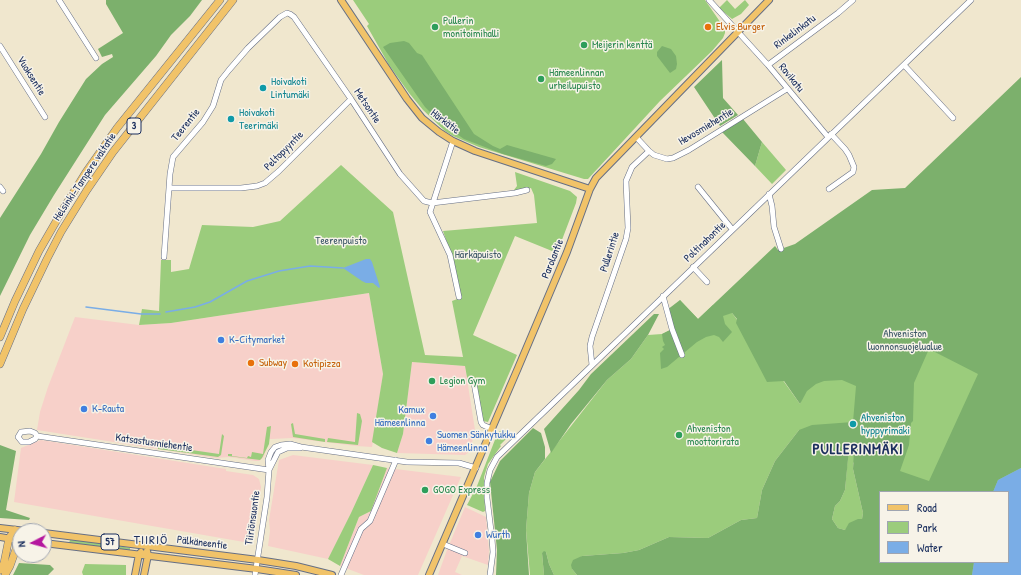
<!DOCTYPE html>
<html>
<head>
<meta charset="utf-8">
<style>
  body { margin:0 }
  #map { position:relative; width:1021px; height:575px; overflow:hidden; background:#f0e7ce; font-family:"Patrick Hand",sans-serif }
  canvas { display:block }
  .legend { position:absolute; left:879px; top:491px; width:130px; height:72px; box-sizing:border-box; background:#f7f3e8; border:1px solid #9fa5b1; margin:0; padding:5px 7px; list-style:none; font-size:12px; color:#1b2f5e }
  .legend li { display:flex; align-items:center; gap:8px; height:20px }
  .legend b { width:20px; border:1px solid #9fa5b1 }
  .north { position:absolute; left:12px; top:523px; width:40px; height:40px; box-sizing:border-box; background:#f7f3e8; border:1px solid #9fa5b1; border-radius:50%; rotate:264deg; font-size:11px; font-weight:700; line-height:16px; text-align:center; color:#1b2f5e }
  .north::after { content:''; display:block; margin:auto; width:14px; height:18px; background:#b5179e; clip-path:polygon(50% 0,100% 100%,50% 72%,0 100%) }
</style>
</head>
<body>
<div id="map">
<canvas width="1021" height="575"></canvas>
<ul class="legend">
<li><b style="height:5px;background:#f1c369"></b>Road</li>
<li><b style="height:11px;background:#9bcc7c"></b>Park</li>
<li><b style="height:11px;background:#7aade6"></b>Water</li>
</ul>
<div class="north">N</div>
</div>
<script>
const g = document.querySelector('canvas').getContext('2d');
g.lineJoin = 'round';
function fillPath(path, color) { g.fillStyle = color; g.fill(path, 'evenodd'); }
const toPath = rows => new Path2D(rows.map(r => 'M' + r).join(''));
function trace(path, color, width, dash) { g.strokeStyle = color; g.lineWidth = width; g.lineCap = dash ? 'butt' : 'round'; g.setLineDash(dash || []); g.stroke(path); }
function drawText(font, color, halo, rows, align = 'center') {
  g.font = font + ' "Patrick Hand",sans-serif'; g.lineWidth = 3; g.setLineDash([]); g.textBaseline = 'middle'; g.strokeStyle = halo; g.fillStyle = color; for (const [text, x, y, turn = 0] of rows) {
    g.save(); g.translate(x, y); g.rotate((+turn || 0) * Math.PI / 180); g.textAlign = isNaN(turn) ? turn : align; if (halo) g.strokeText(text, 0, 0); g.fillText(text, 0, 0); g.restore();
  }
}
fillPath(toPath([
  [369,293,383,374,372,447,356,446,292,438,272,439,269,439,264,457,259,461,255,461,229,457,216,458,37,430,40,412,48,387,75,317,139,325,171,323],
  [412,362,465,366,475,430,471,447,469,452,465,455,397,453,403,434],
  [41,440,226,469,226,471,253,475,259,479,261,487,255,524,252,537,244,542,14,502,21,448],
  [293,455,373,465,351,513,328,559,268,546,270,531,269,520,279,460],
  [387,468,461,477,418,575,364,575,340,566,359,517,371,511],
  [465,507,486,517,489,551,488,565,462,556,455,572,462,575,438,575,447,550]
]), '#f7d0c9');
fillPath(toPath([
  [353,0,705,0,725,29,725,33,723,38,712,51,660,101,588,179,584,179,479,147,453,136,445,131,423,110,409,93,389,65,367,26,369,24],
  [727,0,735,9,745,0,749,5,741,14,732,19,719,8],
  [1021,110,1021,575,945,575,934,562,1008,562,1008,492,880,492,853,462,853,469,863,513,862,519,845,530,838,528,832,519,835,506,840,501,845,490,848,456,799,430,775,461,762,490,757,518,741,520,708,538,669,537,639,550,623,553,582,556,572,569,577,575,554,575,549,564,546,552,542,553,544,575,530,575,526,530,529,493,535,472,607,380,631,359,648,335,662,334,672,329,680,300,698,319,713,305,732,313,777,372,800,404,802,398,742,323],
  [762,142,786,170,772,184,755,166],
  [341,165,393,212,425,355,463,357,452,301,460,298,453,260,443,231,537,223,534,195,531,188,514,192,514,190,517,186,515,172,570,191,577,197,576,203,557,253,515,236,473,335,517,355,488,422,483,421,475,381,468,383,465,366,412,362,403,434,397,453,382,448,372,442,383,374,369,293,171,323,139,325,142,309,159,311,161,260,171,260,171,272,189,269,202,225,253,227,280,221],
  [357,413,360,414,362,421,358,445,327,442,328,438,355,442],
  [293,423,295,434,325,439,325,442,293,437,291,424],
  [271,426,269,444,262,458,260,460,228,456,228,454,232,454,232,456,247,458,248,456,251,457,252,452,263,454,267,427],
  [503,430,510,432,511,434,500,445,501,446,488,464,484,477,485,511,483,512,467,505,477,486,498,432],
  [222,434,224,436,221,455,218,457,158,449,158,446,157,445,219,454],
  [373,465,387,468,371,511,359,517,340,566,328,559,351,513],
  [70,540,90,541,130,548,130,550,110,548,69,543],
  [85,564,126,565,126,575,83,575,82,572]
]), '#9bcc7c');
fillPath(toPath([
  [106,0,202,0,190,16,171,35,156,56,105,115,54,195,30,235,0,296,0,218,41,154,59,122,86,79,102,64,113,57,112,54,102,57,98,49,123,33,106,4],
  [404,41,409,43,417,53,422,55,474,134,493,146,500,149,507,145,556,159,552,164,546,166,503,154,464,139,441,123,425,107,383,47,390,43],
  [662,46,671,49,676,56,677,64,676,69,670,73,657,56,657,52],
  [722,60,723,98,738,115,720,126,694,87],
  [1021,77,1021,468,998,480,993,492,880,492,880,562,974,562,972,575,577,575,572,569,571,565,573,560,582,556,623,553,639,550,669,537,708,538,741,520,757,518,762,490,775,461,799,430,812,425,853,422,856,386,842,380,824,381,816,384,807,391,800,404,784,381,767,382,736,323,737,319,732,313,723,316,725,324,732,332,723,342,719,337,714,335,706,337,697,342,667,367,661,369,660,353,664,349,662,347,665,345,663,341,662,334,672,329,667,310,680,300,698,319,775,246,778,250,795,244,872,190,905,188],
  [929,349,978,374,929,481,900,471,909,445,911,423,913,421,914,383],
  [849,449,854,449,853,469,863,513,862,519,858,519,849,523,845,530,838,528,832,519,835,506,840,501,845,490],
  [743,119,762,142,755,166,722,132],
  [654,314,659,314,648,335,631,359,607,380,571,424,551,453,544,429,579,390,591,374],
  [533,428,541,433,545,447,545,459,535,472,529,493,526,530,529,575,496,575,497,550,490,482,500,461],
  [0,445,16,451,6,510,30,518,29,520,0,518],
  [544,551,546,552,549,564,554,575,544,575,542,553],
  [19,563,50,565,54,569,48,575,13,575]
]), '#7cb06c');
fillPath(toPath([
  [366,259,370,259,372,262,380,287,379,288,373,283,366,283,362,281,343,268],
  [1021,468,1021,575,972,575,974,562,1008,562,1008,492,993,492,998,480]
]), '#7aade6');
trace(toPath([
  [86,307,141,314,160,314],
  [166,312,195,307,210,302,247,281,279,271,310,266,343,268]
]), '#7aade6', 1.5);
const minor = toPath([
  [59,0,96,58],
  [709,0,768,65,828,137],
  [0,46,45,117],
  [768,65,838,13,853,0],
  [904,65,953,118],
  [636,137,649,151,654,155,667,159,673,158,689,150,787,89],
  [453,141,430,212,450,255,459,297],
  [0,187,3,191],
  [698,187,732,229],
  [170,188,241,188,257,186,265,183,279,171,351,99],
  [829,189,853,172,854,167,849,155,845,149,831,134],
  [769,194,772,206,774,227,781,249],
  [164,257,170,174,173,157,203,122,213,106,221,80,229,70,248,48,280,17,287,13,290,14,294,17,351,99,400,174,424,201,432,203,515,193,527,190],
  [693,267,707,282],
  [663,296,672,329,682,355],
  [592,365,590,346,592,337,626,239,628,228,626,181,632,167,649,151],
  [474,383,481,422,483,425,492,429],
  [37,436,35,439,29,442,22,442,18,437,21,432,30,431,35,433,37,436,269,470],
  [269,470,278,452,287,448,300,448],
  [443,544,465,553],
  [255,575,267,497,269,470,268,460,271,452,275,447,281,445,290,444,301,447,407,462,459,463,476,468],
  [341,575,361,529,370,521,396,460],
  [490,575,493,552,492,539,487,498,487,483,490,470,497,457,971,0]
]);
const major = toPath([
  [341,0,407,99,422,118,439,132,453,141,475,151,590,189],
  [0,528,26,531],
  [44,533,258,560,296,566,332,575],
  [0,537,12,539],
  [44,543,257,569,296,575],
  [135,575,139,554,141,552],
  [144,575,148,555,147,551],
  [429,575,518,368,567,252,590,189,596,178,769,0]
]);
const highway = toPath([
  [0,337,15,301,39,251,65,206,86,172,117,128,220,0],
  [0,364,23,309,47,259,61,232,87,190,113,152,233,0],
  [0,570,4,563,9,538,15,530],
  [5,575,10,566,16,549,17,539,15,530]
]);
trace(minor, '#666f85', 6);
trace(major, '#666f85', 8);
trace(highway, '#666f85', 8);
trace(minor, '#fff', 5);
trace(major, '#f1c369', 6);
trace(highway, '#f1c369', 7);
for (const [x, y, r, color] of [
  [435,27,4,"#2e9e5b"],
  [708,27,4,"#e8710a"],
  [584,45,4,"#2e9e5b"],
  [541,79,4,"#2e9e5b"],
  [263,88,4,"#0f9aa8"],
  [231,119,4,"#0f9aa8"],
  [221,340,4,"#3f7fe0"],
  [251,363,4,"#e8710a"],
  [295,364,4,"#e8710a"],
  [432,381,4,"#2e9e5b"],
  [84,409,4,"#3f7fe0"],
  [433,416,4,"#3f7fe0"],
  [853,424,4,"#0f9aa8"],
  [679,435,4,"#2e9e5b"],
  [429,441,4,"#3f7fe0"],
  [425,490,4,"#2e9e5b"],
  [478,535,4,"#3f7fe0"]
]) { const dot = new Path2D(); dot.arc(x, y, r, 0, 2 * Math.PI); g.fillStyle = color; g.fill(dot); trace(dot, '#f7f3e8', 1.5); }
for (const [x, y, w] of [
  [134,126,14],
  [110,542,18]
]) { const box = new Path2D(); box.roundRect(x - w / 2, y - 8, w, 16, 3); g.fillStyle = '#f7f3e8'; g.fill(box); trace(box, '#1b2f5e', 1); }
drawText('bold 10px', '#1b2f5e', null, [
  ["3",134,126],
  ["57",110,542]
]);
drawText('11px', '#27864d', '#f7f3e8', [
  ["Pullerin",443,21],
  ["monitoimihalli",443,34],
  ["Meijerin kenttä",592,45],
  ["Hämeenlinnan",549,73],
  ["urheilupuisto",549,86],
  ["Legion Gym",440,381],
  ["Ahveniston",687,429],
  ["moottorirata",687,442],
  ["GOGO Express",433,490]
], 'left');
drawText('11px', '#c56008', '#f7f3e8', [
  ["Elvis Burger",716,27],
  ["Subway",259,363],
  ["Kotipizza",303,364]
], 'left');
drawText('11px', '#1b2f5e', '#f7f3e8', [
  ["Rinkelinkatu",795,32,-37],
  ["Vuoksentie",31,76,58],
  ["Ravikatu",791,78,51],
  ["Metsontie",367,106,56],
  ["Härkätie",445,122,37],
  ["Teerentie",186,125,-51],
  ["Hevosmiehentie",706,127,-31],
  ["Peltopyyntie",284,151,-45],
  ["Helsinki-Tampere valtatie",85,177,-56],
  ["Poltinahontie",705,242,-44],
  ["Pullerintie",610,252,-72],
  ["Parolantie",553,259,-68],
  ["Katsastusmiehentie",154,443,8],
  ["Tiiriönsuontie",253,518,-82],
  ["Pälkäneentie",202,543,7]
]);
drawText('11px', '#0d838f', '#f7f3e8', [
  ["Hoivakoti",271,82],
  ["Lintumäki",271,95],
  ["Hoivakoti",239,113],
  ["Teerimäki",239,126],
  ["Ahveniston",861,418],
  ["hyppyrimäki",861,431]
], 'left');
drawText('11px', '#3b5666', '#f7f3e8', [
  ["Teerenpuisto",341,241],
  ["Härkäpuisto",478,255],
  ["Ahveniston",905,334],
  ["luonnonsuojelualue",905,347]
]);
drawText('11px', '#366cbe', '#f7f3e8', [
  ["K-Citymarket",229,340],
  ["K-Rauta",92,409],
  ["Kamux",425,410,"right"],
  ["Hämeenlinna",425,423,"right"],
  ["Suomen Sänkytukku",437,435],
  ["Hämeenlinna",437,448],
  ["Würth",486,535]
], 'left');
g.letterSpacing = '1px';
drawText('13px', '#1b2f5e', '#f7f3e8', [
  ["TIIRIÖ",151,541]
]);
g.letterSpacing = '0px';
g.letterSpacing = '1px';
drawText('bold 15px', '#1b2f5e', '#f7f3e8', [
  ["PULLERINMÄKI",858,450]
]);
g.letterSpacing = '0px';
</script>
</body>
</html>
